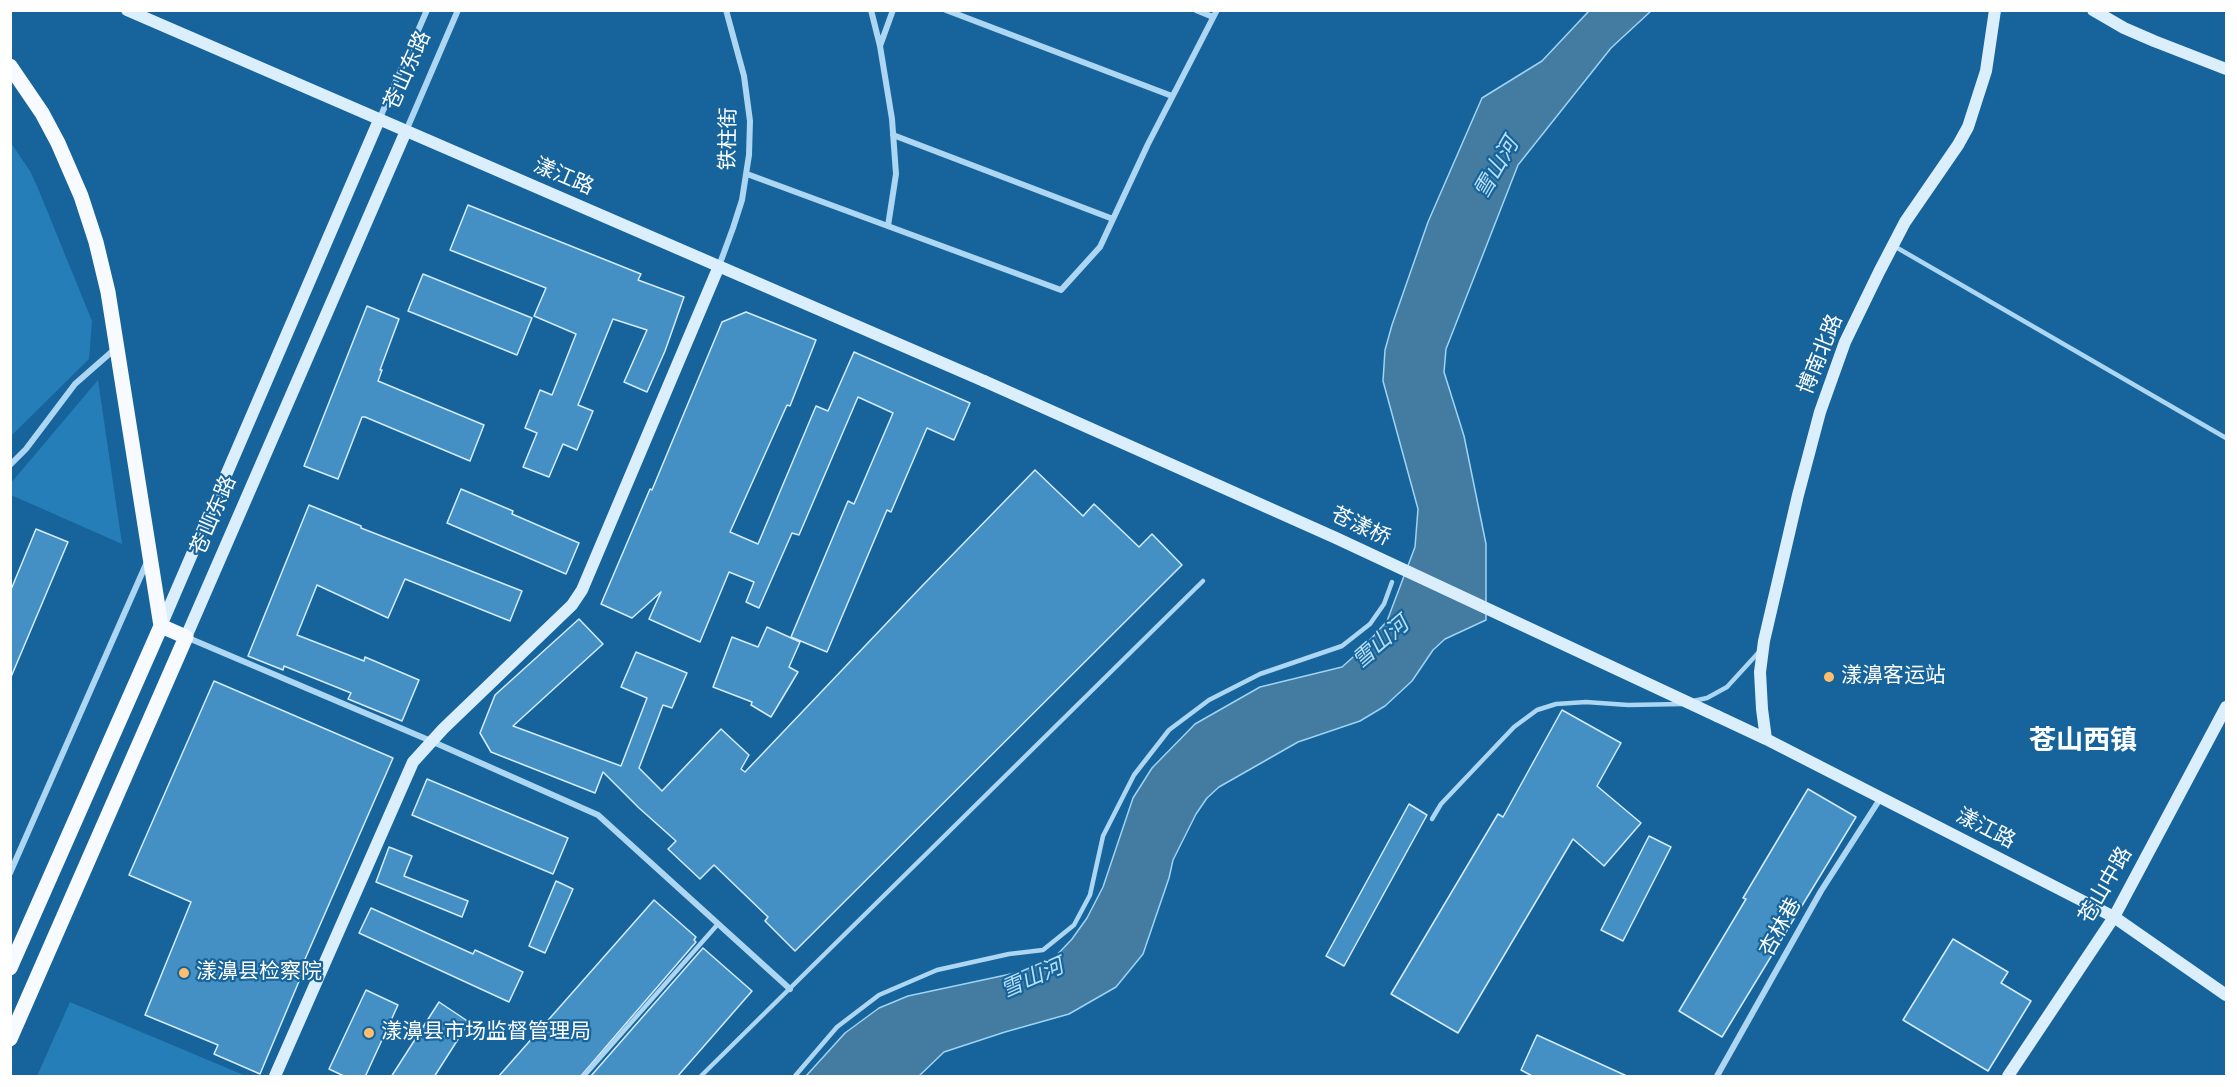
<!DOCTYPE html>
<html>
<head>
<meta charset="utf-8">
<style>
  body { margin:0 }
  #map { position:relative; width:2237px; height:1087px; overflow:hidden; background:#16649b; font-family:"Source Sans 3",sans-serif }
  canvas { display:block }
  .frame { position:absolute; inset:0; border:12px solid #fff; pointer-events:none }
</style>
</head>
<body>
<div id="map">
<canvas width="2237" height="1087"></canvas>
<div class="frame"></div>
</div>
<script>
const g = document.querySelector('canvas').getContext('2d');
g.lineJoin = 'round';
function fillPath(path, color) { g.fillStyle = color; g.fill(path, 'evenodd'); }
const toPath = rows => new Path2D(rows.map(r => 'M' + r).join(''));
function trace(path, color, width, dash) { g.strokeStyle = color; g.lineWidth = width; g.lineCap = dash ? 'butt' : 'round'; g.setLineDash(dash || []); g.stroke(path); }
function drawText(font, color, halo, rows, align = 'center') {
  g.font = font + ' "Source Sans 3","Noto Sans SC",sans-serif'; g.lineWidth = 4.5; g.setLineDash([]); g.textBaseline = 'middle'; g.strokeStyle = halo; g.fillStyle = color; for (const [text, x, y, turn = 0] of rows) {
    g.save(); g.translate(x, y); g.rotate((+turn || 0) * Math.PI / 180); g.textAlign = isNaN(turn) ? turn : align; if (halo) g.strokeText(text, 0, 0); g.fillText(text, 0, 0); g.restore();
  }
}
fillPath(toPath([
  [11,143,30,171,37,186,92,321,89,359,11,436],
  [98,380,122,544,11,495,11,483],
  [70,1002,246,1076,37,1076]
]), '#257eb8');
const water = toPath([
  [1589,11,1651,11,1611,48,1518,165,1446,349,1444,372,1464,436,1486,544,1486,620,1445,639,1433,650,1412,681,1385,706,1360,721,1298,742,1219,787,1207,798,1196,814,1173,860,1169,878,1143,954,1116,987,1069,1014,1005,1032,944,1052,919,1076,806,1076,845,1033,879,1008,908,996,1020,972,1055,957,1072,939,1087,918,1103,887,1133,798,1152,768,1195,724,1260,687,1342,667,1361,650,1387,621,1415,547,1418,509,1383,381,1385,350,1392,325,1428,222,1482,98,1542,61,1589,11]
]);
fillPath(water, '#447ba1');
trace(water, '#9ed4f5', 1.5);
const building = toPath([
  [468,205,641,274,638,280,684,297,665,351,647,392,624,382,647,330,613,319,578,405,593,411,577,450,563,444,549,477,523,467,537,433,525,428,540,390,552,395,576,334,534,316,546,288,450,250,468,205],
  [423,274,532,318,517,355,408,311,423,274],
  [367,306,399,319,380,370,382,370,378,381,484,425,470,461,365,417,362,417,338,479,304,466,367,306],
  [746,312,816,340,790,406,787,405,730,532,758,544,816,406,828,411,854,352,970,403,954,440,927,428,891,512,887,510,827,652,791,637,848,501,854,504,893,413,858,397,799,535,792,533,759,608,746,602,754,582,729,572,700,642,649,619,661,592,632,618,601,604,650,489,652,490,722,322,746,312],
  [1035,470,1083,516,1094,504,1139,547,1152,534,1182,565,795,951,765,921,768,917,714,865,700,879,668,849,676,841,639,808,603,772,595,793,491,752,480,733,495,695,579,619,603,644,513,726,621,766,647,698,621,687,636,652,687,673,672,708,663,705,639,768,662,791,721,729,749,755,741,769,745,772,923,585,1035,470],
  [461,489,513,511,512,514,579,543,566,574,447,523,461,489],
  [309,505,361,526,361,528,522,591,510,621,405,579,388,618,317,585,297,635,364,661,365,657,419,680,402,721,348,699,351,693,284,666,283,670,248,656,309,505],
  [36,529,68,542,11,677,10,592,36,529],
  [767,627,800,642,789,667,798,672,771,717,751,705,752,702,713,687,732,637,758,647,767,627],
  [214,681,393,758,302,966,305,967,260,1074,214,1054,218,1045,145,1015,191,902,129,875,214,681],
  [1562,710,1621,743,1597,786,1641,823,1604,866,1573,839,1458,1033,1391,994,1498,814,1503,817,1562,710],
  [427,779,568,838,553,874,412,815,427,779],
  [1808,789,1856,817,1722,1037,1679,1011,1746,899,1743,898,1808,789],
  [1409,804,1427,815,1344,966,1326,956,1409,804],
  [1649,836,1671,847,1623,941,1601,930,1649,836],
  [389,847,412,856,404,876,468,901,462,917,376,882,389,847],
  [556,881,573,889,545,953,529,946,556,881],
  [654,900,696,937,694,940,696,942,580,1077,498,1077,654,900],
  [371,908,473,954,475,950,523,972,509,1002,359,933,371,908],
  [1953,939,2008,972,2001,983,2031,1001,1988,1071,1903,1020,1953,939],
  [703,948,752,991,677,1077,590,1077,703,948],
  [366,990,398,1005,365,1077,346,1077,329,1069,366,990],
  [439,1002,469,1022,434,1077,391,1077,439,1002],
  [1537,1035,1629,1077,1534,1077,1521,1070,1537,1035]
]);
fillPath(building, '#4490c4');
trace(building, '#d4ecfd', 1.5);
trace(toPath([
  [1894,246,2226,438],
  [1693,701,1707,698,1727,687,1759,652],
  [1432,819,1441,804,1514,727,1537,710,1556,704,1586,702,1628,705,1682,704],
  [584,1076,718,924],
  [701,1076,1203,581],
  [795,1076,837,1027,879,995,937,970,1009,954,1043,950,1074,925,1090,895,1103,836,1134,775,1169,730,1209,700,1260,674,1342,646,1370,624,1384,604,1392,582]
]), '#acd6f2', 4.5);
trace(toPath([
  [871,10,880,46,892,119,896,174,888,226],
  [946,10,1172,96],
  [1196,10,1213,17],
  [880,46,893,10],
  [379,120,427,10],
  [406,131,458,10],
  [893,135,1113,219],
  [747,174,1061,290,1100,247,1148,144,1217,10],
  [719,266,733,228,742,200,749,155,750,121,744,76,726,10],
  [10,465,26,449,75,384,116,348],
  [186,637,431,741,598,815,790,989],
  [10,873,147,562],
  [1717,1076,1821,891,1880,799]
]), '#acd6f2', 6);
trace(toPath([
  [127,10,984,381],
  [2093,10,2124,28,2154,41,2226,69],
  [161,626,379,120],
  [186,637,406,131],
  [1717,716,1766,739,2114,917,2226,995],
  [1766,739,1762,709,1760,672,1764,641,1798,495,1820,412,1845,342,1879,272,1905,222,1958,145,1968,127,1986,71,1995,10],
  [275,1076,413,762,443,729,572,605,582,590,719,266],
  [2008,1076,2114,917,2226,707]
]), '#dbeefc', 12);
trace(toPath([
  [10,66,42,113,58,143,81,196,96,242,108,292,161,626,186,637,10,1039],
  [10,968,161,626]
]), '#f7fbff', 15);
trace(toPath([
  [984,381,1336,538,1717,716]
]), '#dbeefc', 12);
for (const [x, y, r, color] of [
  [1829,677,6,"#ffbf6d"],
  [184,973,6,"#ffbf6d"],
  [369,1033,6,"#ffbf6d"]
]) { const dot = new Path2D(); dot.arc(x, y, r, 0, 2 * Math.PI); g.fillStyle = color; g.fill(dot); trace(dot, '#16649b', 2); }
drawText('21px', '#fff', '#16649b', [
  ["苍山东路",409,71,-66],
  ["铁柱街",730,139,-89],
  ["漾江路",563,178,23],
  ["博南北路",1822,355,-68],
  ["苍山东路",215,516,-67],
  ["苍漾桥",1360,528,25],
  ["漾江路",1985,830,27],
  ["苍山中路",2107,886,-60],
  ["杏林巷",1782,928,-61]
]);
drawText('21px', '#fff', '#16649b', [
  ["漾濞客运站",1841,677],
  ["漾濞县检察院",196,973],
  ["漾濞县市场监督管理局",381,1033]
], 'left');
drawText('italic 22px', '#b8e0f9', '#16649b', [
  ["雪山河",1498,169,-60],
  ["雪山河",1382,644,-41],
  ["雪山河",1033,980,-24]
]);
drawText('bold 27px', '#fff', '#16649b', [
  ["苍山西镇",2083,743]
]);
</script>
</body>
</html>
